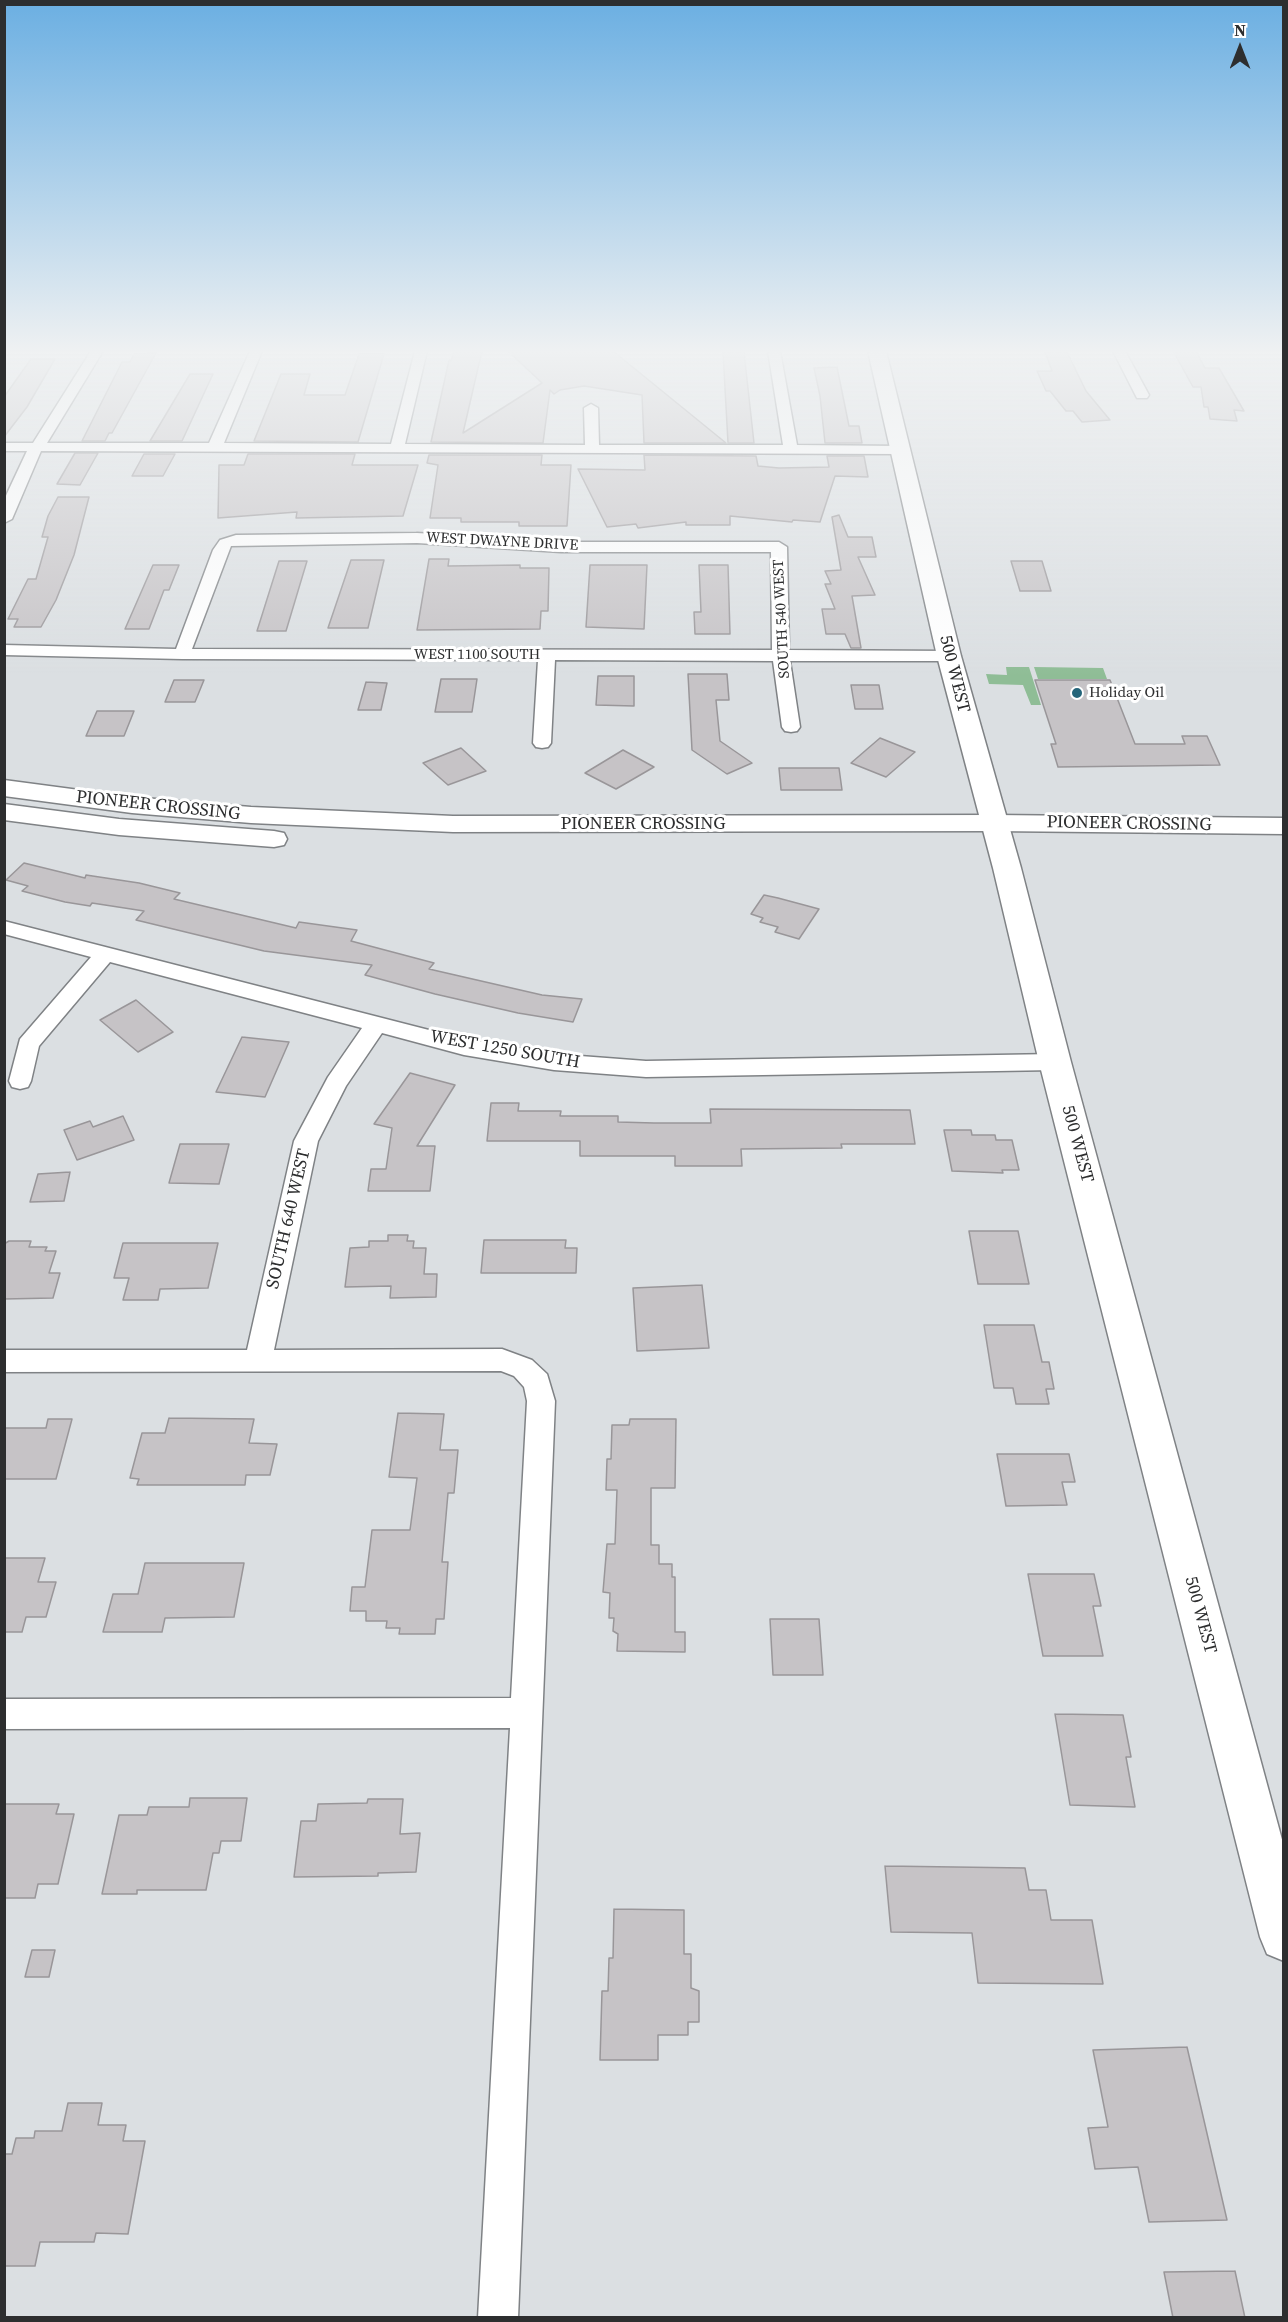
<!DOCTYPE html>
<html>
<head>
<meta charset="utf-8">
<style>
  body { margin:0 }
  #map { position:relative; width:1288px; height:2322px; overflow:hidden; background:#dbdfe2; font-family:"Source Serif 4",serif }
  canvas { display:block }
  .frame { position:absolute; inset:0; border:6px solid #2d2e2f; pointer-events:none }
  .north { position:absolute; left:1210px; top:18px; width:60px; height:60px; -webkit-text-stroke:4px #fff; paint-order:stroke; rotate:0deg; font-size:16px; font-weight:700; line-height:24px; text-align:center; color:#2d2e2f }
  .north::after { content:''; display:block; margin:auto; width:21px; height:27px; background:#2d2e2f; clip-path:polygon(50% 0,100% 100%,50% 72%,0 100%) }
</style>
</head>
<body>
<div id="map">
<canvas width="1288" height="2322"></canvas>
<div class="frame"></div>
<div class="north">N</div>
</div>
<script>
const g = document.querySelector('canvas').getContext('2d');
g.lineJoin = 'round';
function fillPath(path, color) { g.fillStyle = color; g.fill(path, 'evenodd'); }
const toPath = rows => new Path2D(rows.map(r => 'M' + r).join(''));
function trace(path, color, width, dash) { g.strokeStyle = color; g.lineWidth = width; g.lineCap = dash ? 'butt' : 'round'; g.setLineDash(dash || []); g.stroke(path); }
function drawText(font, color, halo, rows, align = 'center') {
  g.font = font + ' "Source Serif 4",serif'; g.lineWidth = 6; g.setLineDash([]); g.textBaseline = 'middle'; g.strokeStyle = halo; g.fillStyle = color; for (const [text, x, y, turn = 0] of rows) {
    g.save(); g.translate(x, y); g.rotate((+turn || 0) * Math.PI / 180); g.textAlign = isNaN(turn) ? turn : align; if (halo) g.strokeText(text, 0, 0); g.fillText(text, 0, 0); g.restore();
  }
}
fillPath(toPath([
  [1006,667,1029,667,1041,705,1031,705,1023,685,989,684,986,674,1007,675],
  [1034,667,1103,668,1107,679,1038,679]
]), '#8fbd96');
const building = toPath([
  [454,351,482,351,463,433,542,383,508,351,613,351,726,443,644,443,642,395,584,386,560,390,554,394,550,390,543,443,431,442,449,360,451,361,454,351],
  [1173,351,1196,351,1205,368,1219,368,1244,411,1234,410,1237,421,1210,419,1208,407,1204,407,1201,387,1193,387,1173,351],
  [723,352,744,352,754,443,728,443,723,352],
  [1045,352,1067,352,1086,391,1110,420,1082,422,1073,411,1066,411,1050,391,1046,391,1037,371,1052,371,1045,352],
  [156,353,112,433,109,433,105,441,82,441,122,362,130,362,134,354,156,353],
  [359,354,384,354,358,442,254,441,281,374,310,374,304,395,345,395,359,354],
  [31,359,55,359,27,407,4,437,4,397,31,359],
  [837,367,849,426,859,426,862,443,825,443,820,396,814,368,837,367],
  [190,374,213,374,182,441,150,441,190,374],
  [75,453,98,453,80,485,57,484,75,453],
  [144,454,175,454,163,476,132,476,144,454],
  [248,454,355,454,352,465,418,465,403,516,296,518,297,512,218,518,219,465,244,465,248,454],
  [429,455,542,455,541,465,571,465,567,526,519,526,519,522,461,522,461,518,430,518,438,465,427,463,429,455],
  [644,455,756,456,758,466,779,468,829,467,827,456,864,456,868,477,835,476,820,522,793,520,792,522,730,516,730,525,686,525,686,522,638,528,636,524,607,527,578,469,645,470,644,455],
  [58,497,89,497,74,555,56,600,41,627,14,627,18,619,8,619,28,579,36,579,48,537,42,537,48,516,58,497],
  [839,515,848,537,872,537,876,557,858,557,875,595,852,596,861,648,851,648,845,634,826,634,822,609,835,609,825,584,831,584,825,571,841,570,832,517,839,515],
  [429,559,449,559,448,566,520,565,520,568,549,568,548,611,541,611,540,629,417,630,429,559],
  [351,560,384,560,368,628,328,628,351,560],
  [279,561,307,561,286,631,257,631,279,561],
  [1011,561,1042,561,1051,591,1020,591,1011,561],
  [153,565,179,565,169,590,164,590,149,629,125,629,153,565],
  [590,565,647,565,644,629,586,627,590,565],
  [699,565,728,565,730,634,695,634,694,612,701,612,699,565],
  [688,674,727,674,729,700,716,700,720,741,752,763,727,774,692,750,688,674],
  [598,676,634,676,634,706,596,705,598,676],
  [441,679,477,679,472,712,435,712,441,679],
  [174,680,204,680,195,702,165,702,174,680],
  [1035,680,1110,680,1135,744,1185,744,1182,736,1207,736,1220,765,1058,767,1051,744,1056,744,1035,680],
  [366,682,387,683,381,710,358,710,366,682],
  [851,685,879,685,883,709,855,709,851,685],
  [97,711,134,711,124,736,86,736,97,711],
  [880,738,915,752,886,777,851,763,880,738],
  [461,748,486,771,448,785,423,763,461,748],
  [623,750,654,767,616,789,585,773,623,750],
  [779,768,839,768,842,790,781,790,779,768],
  [24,863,85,878,86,875,139,883,180,893,174,899,296,928,299,922,357,930,351,941,434,963,429,969,542,995,582,999,573,1022,518,1013,435,994,365,975,372,965,264,951,136,920,144,911,92,903,90,906,65,902,22,891,28,886,6,880,24,863],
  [764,895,778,898,819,909,799,939,775,932,778,927,760,922,763,918,751,914,764,895],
  [136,1000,173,1032,138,1052,100,1020,136,1000],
  [242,1037,289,1042,265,1097,216,1092,242,1037],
  [410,1073,455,1085,417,1146,435,1146,430,1191,368,1191,371,1169,386,1169,392,1128,374,1124,410,1073],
  [491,1103,519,1103,518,1111,561,1111,560,1116,618,1116,618,1122,654,1123,711,1123,710,1109,910,1110,915,1144,841,1144,842,1148,741,1149,742,1166,675,1166,675,1156,580,1156,580,1141,487,1141,491,1103],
  [123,1116,134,1140,77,1160,64,1130,90,1121,93,1127,123,1116],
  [944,1130,971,1130,972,1135,995,1135,996,1140,1012,1140,1019,1170,1002,1170,1003,1173,952,1171,944,1130],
  [180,1144,229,1144,219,1184,169,1183,180,1144],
  [70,1172,64,1201,30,1202,38,1174,70,1172],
  [969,1231,1018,1231,1029,1284,978,1284,969,1231],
  [388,1235,408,1235,407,1241,414,1241,413,1248,426,1248,424,1274,437,1274,436,1297,390,1298,391,1286,345,1287,350,1248,369,1247,369,1241,388,1241,388,1235],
  [484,1240,566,1240,565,1248,577,1248,576,1273,481,1273,484,1240],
  [9,1241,31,1241,29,1247,47,1247,45,1251,56,1251,49,1273,60,1273,53,1298,4,1299,4,1244,9,1241],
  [123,1243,218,1243,208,1288,160,1289,158,1300,123,1300,129,1278,114,1278,123,1243],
  [702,1285,709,1348,637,1351,633,1288,702,1285],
  [984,1325,1034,1325,1042,1362,1049,1362,1054,1389,1046,1389,1049,1404,1016,1404,1013,1388,994,1388,984,1325],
  [398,1413,444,1414,440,1450,458,1450,454,1493,448,1493,442,1562,448,1562,444,1619,436,1619,435,1634,399,1634,400,1628,386,1628,387,1621,366,1621,366,1611,350,1611,352,1587,365,1587,372,1530,410,1530,417,1478,389,1477,398,1413],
  [169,1418,254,1419,249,1443,277,1444,270,1475,246,1475,245,1485,137,1485,139,1479,130,1478,142,1433,165,1433,169,1418],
  [48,1419,72,1419,56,1479,4,1479,4,1428,46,1428,48,1419],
  [630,1419,676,1419,675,1488,651,1488,651,1545,659,1545,659,1564,672,1564,672,1577,675,1577,675,1632,685,1632,685,1652,617,1651,618,1634,613,1631,614,1618,609,1618,610,1593,603,1592,607,1544,615,1544,617,1490,606,1490,607,1459,611,1459,612,1425,629,1425,630,1419],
  [997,1454,1069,1454,1075,1482,1062,1482,1067,1505,1006,1506,997,1454],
  [4,1558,45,1558,38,1582,56,1582,46,1617,26,1617,22,1632,4,1632,4,1558],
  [145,1563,244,1563,234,1617,165,1618,162,1632,103,1632,113,1594,138,1594,145,1563],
  [1028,1574,1094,1574,1101,1606,1093,1606,1103,1656,1043,1656,1028,1574],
  [770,1619,819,1619,823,1675,773,1675,770,1619],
  [1055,1714,1123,1715,1131,1757,1126,1757,1135,1807,1070,1805,1055,1714],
  [190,1798,247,1798,241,1841,221,1841,219,1853,213,1853,206,1890,137,1890,137,1894,102,1894,119,1815,147,1815,149,1807,189,1807,190,1798],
  [368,1799,403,1799,400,1834,420,1833,416,1872,378,1873,378,1876,294,1877,301,1821,316,1821,318,1804,367,1803,368,1799],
  [4,1804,59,1804,56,1814,74,1814,58,1884,38,1884,35,1898,4,1898,4,1804],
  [885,1866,1025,1868,1029,1890,1046,1890,1051,1920,1092,1920,1103,1984,978,1983,972,1933,891,1932,885,1866],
  [614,1909,684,1910,684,1954,691,1954,691,1988,699,1991,699,2022,688,2022,688,2035,658,2035,658,2060,600,2060,602,1991,608,1991,609,1958,613,1958,614,1909],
  [32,1950,55,1950,49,1977,25,1977,32,1950],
  [1187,2047,1227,2220,1149,2222,1138,2167,1095,2169,1088,2128,1108,2127,1093,2050,1187,2047],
  [68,2103,102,2103,98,2125,126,2125,123,2141,145,2141,128,2234,96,2233,94,2242,40,2242,35,2266,4,2266,4,2154,12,2154,16,2138,34,2138,35,2131,62,2131,68,2103],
  [1235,2271,1245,2318,1173,2318,1164,2272,1235,2271]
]);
fillPath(building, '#c6c3c6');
trace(building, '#999699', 1.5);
const street = toPath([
  [91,351,103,351,47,443,209,443,250,351,262,351,224,443,391,444,415,351,427,351,405,444,585,445,584,408,591,404,598,408,599,445,783,445,768,351,780,351,797,445,901,446,908,450,901,454,41,451,12,519,4,523,4,500,27,451,4,451,4,443,33,443,91,351],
  [1113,351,1125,351,1149,395,1147,398,1137,398,1113,351],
  [417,533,561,542,779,542,787,547,789,650,949,651,955,652,958,656,955,660,949,661,790,661,800,727,797,731,791,732,785,731,782,727,773,661,555,660,551,743,548,747,542,748,536,747,533,743,538,660,182,659,4,655,4,645,176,649,213,550,220,540,236,535,417,533],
  [417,543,561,552,771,552,772,650,192,649,231,546,417,543],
  [4,921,464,1039,554,1054,646,1061,1055,1054,1063,1056,1066,1062,1063,1068,1055,1070,646,1077,554,1070,464,1055,382,1033,346,1086,318,1141,274,1350,502,1349,532,1360,547,1374,555,1401,518,2318,478,2318,510,1728,4,1729,4,1699,511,1698,527,1401,524,1387,514,1376,501,1371,4,1372,4,1350,247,1350,294,1141,328,1077,362,1028,110,962,39,1046,31,1081,28,1087,20,1089,12,1087,9,1081,20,1039,91,957,4,934,4,921]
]);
const secondary = toPath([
  [868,351,886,351,961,656,1021,868,1071,1062,1284,1847,1284,1961,1267,1954,1260,1937,1039,1062,993,868,937,656,868,351]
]);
const highway = toPath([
  [4,780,132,797,251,807,453,816,994,815,1284,818,1284,834,994,831,453,832,251,823,132,813,4,796,4,780],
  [4,804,119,819,274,831,284,833,287,839,284,845,274,847,119,835,4,820,4,804]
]);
trace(street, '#7f8285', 3);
trace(secondary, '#7f8285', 3);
trace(highway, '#7f8285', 3);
fillPath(street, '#fff');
fillPath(secondary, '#fff');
fillPath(highway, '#fff');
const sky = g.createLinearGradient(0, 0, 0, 676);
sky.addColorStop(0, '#6bafe2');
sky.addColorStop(0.52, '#eff1f2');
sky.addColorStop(1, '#eff1f200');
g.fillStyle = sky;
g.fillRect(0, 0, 1288, 676);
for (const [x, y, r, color] of [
  [1077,693,6,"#25657a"]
]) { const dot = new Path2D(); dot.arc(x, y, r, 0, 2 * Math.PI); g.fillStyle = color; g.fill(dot); trace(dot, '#fff', 2); }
drawText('15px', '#2d2e2f', '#fff', [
  ["WEST DWAYNE DRIVE",502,542,3],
  ["SOUTH 540 WEST",782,619,-93],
  ["WEST 1100 SOUTH",477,655]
]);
drawText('15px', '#2d2e2f', '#fff', [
  ["Holiday Oil",1089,693]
], 'left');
drawText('18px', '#2d2e2f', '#fff', [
  ["500 WEST",954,674,76],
  ["PIONEER CROSSING",158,806,6],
  ["PIONEER CROSSING",643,824],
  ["PIONEER CROSSING",1129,824,1],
  ["WEST 1250 SOUTH",505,1050,10],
  ["500 WEST",1077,1144,75],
  ["SOUTH 640 WEST",289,1219,-77],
  ["500 WEST",1200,1615,75]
]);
</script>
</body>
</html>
